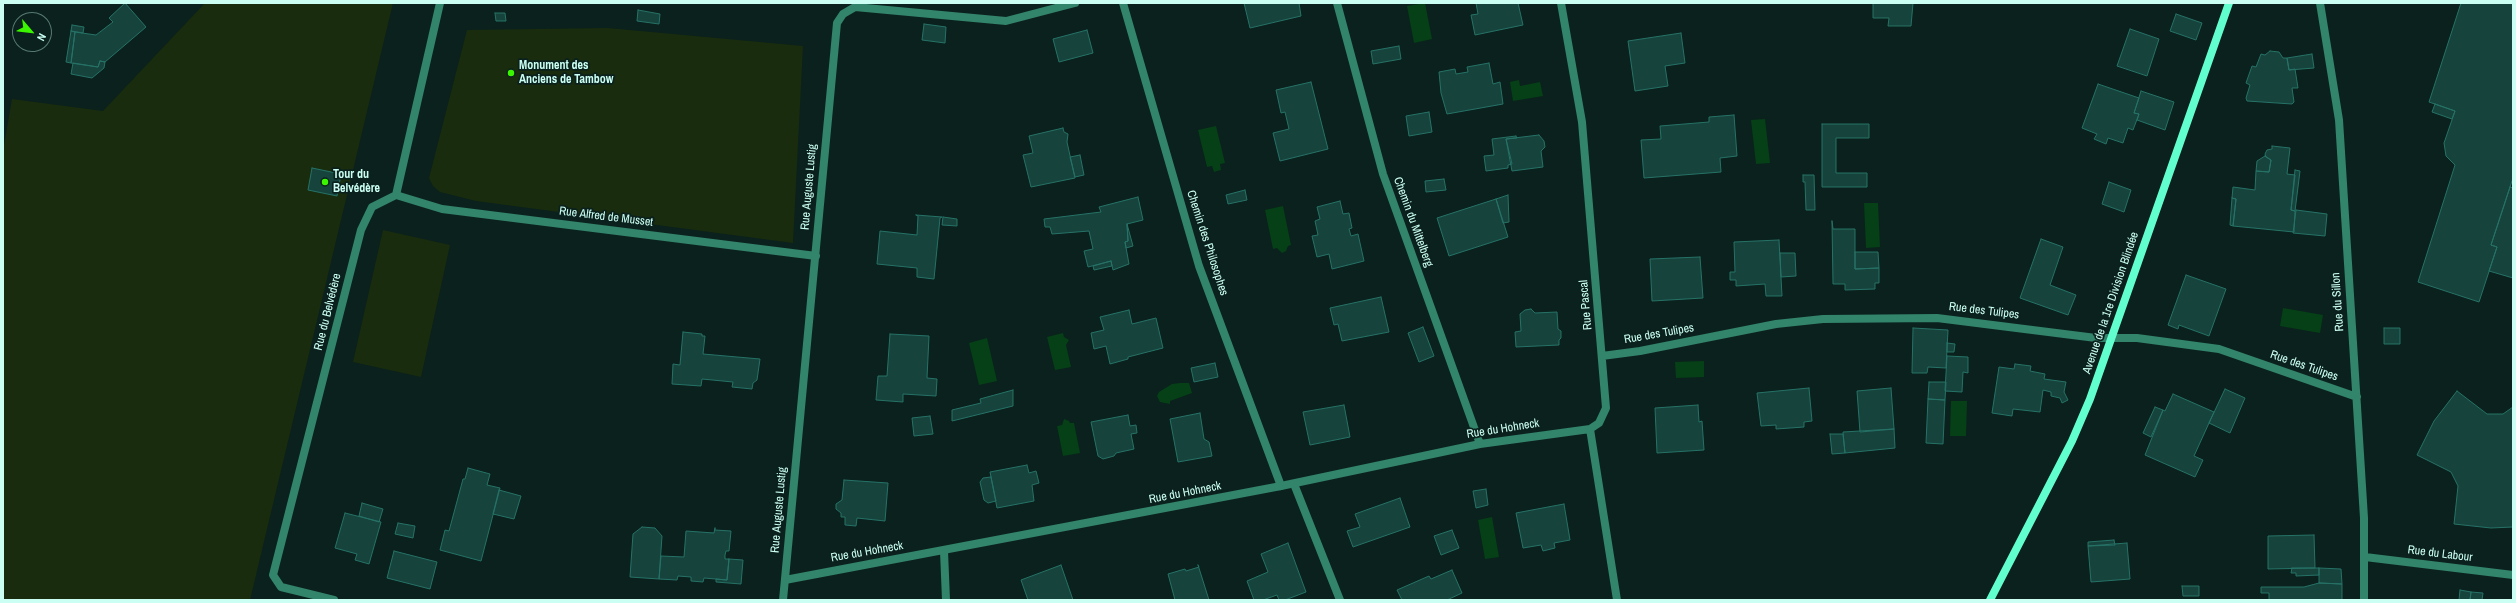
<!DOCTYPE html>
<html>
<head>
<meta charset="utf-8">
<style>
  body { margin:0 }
  #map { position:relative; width:2516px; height:603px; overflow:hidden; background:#0b211d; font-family:"Archivo Narrow",sans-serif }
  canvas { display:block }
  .frame { position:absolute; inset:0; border:4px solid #cbfff3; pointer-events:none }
  .north { position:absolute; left:12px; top:12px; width:40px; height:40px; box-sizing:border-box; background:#0b211d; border:1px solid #587a73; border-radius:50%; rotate:118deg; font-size:11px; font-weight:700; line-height:16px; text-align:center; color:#cbfff3 }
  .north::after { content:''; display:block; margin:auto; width:14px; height:18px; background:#3bf600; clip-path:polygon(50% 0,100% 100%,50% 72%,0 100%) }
</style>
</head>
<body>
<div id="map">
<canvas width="2516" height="603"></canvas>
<div class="frame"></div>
<div class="north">N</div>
</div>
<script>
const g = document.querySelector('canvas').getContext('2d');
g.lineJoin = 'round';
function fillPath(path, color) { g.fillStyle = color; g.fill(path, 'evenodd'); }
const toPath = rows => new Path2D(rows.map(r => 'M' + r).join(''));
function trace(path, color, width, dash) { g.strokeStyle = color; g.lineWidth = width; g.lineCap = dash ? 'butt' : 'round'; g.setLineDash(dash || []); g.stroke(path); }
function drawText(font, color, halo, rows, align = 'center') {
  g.font = font + ' "Archivo Narrow",sans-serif'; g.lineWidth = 3.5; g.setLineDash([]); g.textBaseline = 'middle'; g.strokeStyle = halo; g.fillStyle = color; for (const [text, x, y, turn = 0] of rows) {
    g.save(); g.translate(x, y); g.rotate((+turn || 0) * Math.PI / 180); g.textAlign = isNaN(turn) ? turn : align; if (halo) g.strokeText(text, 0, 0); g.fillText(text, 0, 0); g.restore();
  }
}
fillPath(toPath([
  [205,3,393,3,250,600,3,600,3,151,12,99,103,111],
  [608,28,803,46,793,243,476,201,440,192,433,186,429,178,467,30],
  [383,230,450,245,421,377,353,362]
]), '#192c0e');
fillPath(toPath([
  [1425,3,1432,39,1414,43,1407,6],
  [1519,80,1520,86,1540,82,1543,96,1513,101,1510,82],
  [1765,119,1770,163,1756,164,1751,120],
  [1216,126,1225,163,1220,164,1221,170,1214,172,1212,166,1207,167,1198,130],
  [1864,203,1878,203,1880,247,1866,248],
  [1283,206,1291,245,1288,246,1286,251,1282,253,1277,248,1273,249,1265,210],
  [2283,308,2323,315,2320,333,2280,326],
  [1063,333,1064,337,1069,340,1066,345,1071,367,1055,370,1047,337],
  [987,338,997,381,979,385,969,343],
  [1704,361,1704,377,1676,378,1675,362],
  [1180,383,1189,383,1192,393,1170,401,1170,404,1160,402,1157,396,1159,392,1172,384],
  [1951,401,1967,401,1966,436,1950,436],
  [1064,419,1069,421,1070,423,1074,423,1080,453,1063,456,1057,426,1062,425],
  [1492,517,1499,557,1485,559,1478,520]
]), '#054017');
const building = toPath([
  [125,3,146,27,105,62,100,61,98,67,71,63,75,32,96,35,113,22,109,18,125,3],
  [1244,3,1299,3,1301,16,1250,28,1244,3],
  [1476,3,1518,3,1523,25,1475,35,1471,15,1478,14,1476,3],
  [1873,3,1913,3,1911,26,1888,26,1889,18,1873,18,1873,3],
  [2461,3,2513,3,2513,178,2491,245,2497,247,2479,302,2418,282,2455,165,2446,156,2444,143,2455,111,2429,102,2461,3],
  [638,10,660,14,659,24,637,21,638,10],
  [495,13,505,13,506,21,496,21,495,13],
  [2176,14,2202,23,2196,40,2170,31,2176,14],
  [924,24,946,27,945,43,922,40,924,24],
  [72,25,84,27,83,33,71,31,72,25],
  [2130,29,2159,39,2147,76,2117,66,2130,29],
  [1087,30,1093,53,1059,62,1053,39,1087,30],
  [71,31,75,32,71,63,66,62,71,31],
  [1681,33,1685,63,1665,66,1668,86,1635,91,1628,41,1681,33],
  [1399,46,1401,59,1373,64,1371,51,1399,46],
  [2270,51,2279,52,2283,58,2287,58,2289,70,2295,69,2298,88,2292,88,2294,102,2292,104,2247,101,2246,98,2250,85,2246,83,2252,66,2256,67,2261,54,2265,55,2270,51],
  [2312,54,2314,68,2289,70,2287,58,2312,54],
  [100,61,105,62,104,68,92,78,71,74,73,63,98,67,100,61],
  [1489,63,1493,84,1500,82,1503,104,1447,114,1441,93,1439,72,1455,69,1456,74,1468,72,1467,67,1489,63],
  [1311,82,1328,149,1280,161,1273,133,1289,129,1285,112,1281,113,1276,90,1311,82],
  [2098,84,2139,98,2134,113,2139,114,2133,130,2128,128,2123,143,2108,138,2106,144,2094,139,2097,134,2082,128,2098,84],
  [2141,91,2174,102,2165,130,2137,120,2139,114,2134,113,2141,91],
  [2435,104,2455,111,2452,119,2432,112,2435,104],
  [1429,112,1432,132,1409,136,1406,116,1429,112],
  [1734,115,1737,156,1720,158,1721,172,1644,178,1641,140,1661,139,1660,126,1709,122,1709,117,1734,115],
  [1822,124,1869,124,1869,138,1836,138,1836,173,1867,173,1867,187,1822,187,1822,124],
  [1063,128,1064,132,1068,134,1067,142,1075,178,1031,187,1023,155,1033,153,1029,136,1063,128],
  [1539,135,1544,141,1545,147,1541,151,1543,167,1512,171,1506,139,1539,135],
  [1516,136,1517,138,1506,139,1512,164,1508,165,1508,168,1486,171,1484,156,1494,155,1492,139,1516,136],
  [2272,146,2290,148,2287,174,2295,175,2291,210,2295,211,2294,232,2233,226,2236,199,2232,198,2233,187,2255,190,2256,171,2269,172,2271,160,2266,157,2265,154,2267,150,2272,149,2272,146],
  [1080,155,1084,175,1075,177,1070,157,1080,155],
  [2265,156,2271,160,2269,172,2256,171,2257,161,2265,156],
  [312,168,341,174,337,196,308,190,312,168],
  [2295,170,2300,171,2295,211,2291,210,2295,170],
  [1803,175,1814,175,1815,210,1806,210,1805,182,1803,182,1803,175],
  [1444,179,1446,190,1426,192,1425,181,1444,179],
  [2109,182,2131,190,2124,212,2102,204,2109,182],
  [2510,187,2513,188,2513,278,2489,271,2497,247,2491,245,2510,187],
  [1245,190,1247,200,1228,204,1226,195,1245,190],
  [1508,195,1509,222,1503,223,1496,199,1508,195],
  [1138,197,1143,220,1127,224,1128,241,1125,242,1129,264,1113,270,1111,261,1088,267,1084,251,1093,249,1089,231,1052,234,1050,227,1045,227,1044,219,1101,212,1099,207,1138,197],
  [2232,198,2236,199,2233,226,2230,225,2232,198],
  [1496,199,1508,237,1449,256,1437,218,1496,199],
  [1340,201,1343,214,1349,213,1352,228,1349,229,1351,236,1358,234,1364,261,1332,269,1329,254,1317,257,1312,236,1318,235,1315,221,1320,219,1317,207,1340,201],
  [2296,210,2327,214,2325,236,2293,233,2296,210],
  [916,215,942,217,940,218,934,279,917,277,917,268,877,264,880,231,917,235,918,216,916,215],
  [943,217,957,219,957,226,942,225,943,217],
  [1832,221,1833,229,1855,229,1855,269,1879,268,1879,283,1875,283,1875,289,1845,290,1845,284,1833,284,1832,221],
  [1127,224,1133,246,1126,248,1125,242,1128,241,1127,224],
  [2041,239,2063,247,2050,285,2076,295,2068,315,2020,298,2041,239],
  [1779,240,1782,296,1766,296,1765,284,1736,286,1736,280,1730,280,1730,272,1735,272,1734,242,1779,240],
  [1855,252,1878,252,1879,268,1855,269,1855,252],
  [1780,253,1795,253,1796,276,1781,277,1780,253],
  [1700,257,1703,298,1652,301,1650,259,1700,257],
  [1111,261,1112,266,1094,270,1093,266,1111,261],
  [2186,275,2226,289,2209,336,2179,325,2178,329,2168,325,2186,275],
  [1381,297,1389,332,1342,341,1338,324,1334,325,1330,308,1381,297],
  [1531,309,1535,313,1557,312,1558,329,1561,331,1561,338,1559,340,1559,345,1516,347,1515,332,1521,331,1520,314,1525,310,1531,309],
  [1129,310,1132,324,1156,318,1163,348,1128,357,1128,359,1110,364,1106,346,1094,349,1091,333,1104,330,1100,317,1129,310],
  [1423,327,1434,356,1419,362,1408,333,1423,327],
  [1913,328,1948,330,1946,368,1928,367,1927,373,1912,373,1913,328],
  [2384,328,2400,328,2400,344,2384,344,2384,328],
  [683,332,702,334,702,336,705,336,703,354,760,359,757,380,753,383,752,389,732,387,733,382,702,379,701,386,672,384,673,364,680,365,683,332],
  [890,334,929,336,927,378,937,379,936,396,903,394,903,402,876,400,878,376,887,376,890,334],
  [1947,343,1955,344,1954,352,1947,352,1947,343],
  [1947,356,1968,357,1968,373,1963,372,1962,392,1945,391,1947,356],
  [1215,363,1218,377,1194,382,1191,368,1215,363],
  [2015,364,2031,366,2030,371,2045,374,2044,379,2066,382,2064,392,2068,400,2062,403,2060,398,2051,396,2051,392,2043,390,2040,412,2013,409,2012,416,1992,413,1999,367,2014,369,2015,364],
  [1929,382,1946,382,1945,400,1928,399,1929,382],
  [1809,388,1812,421,1804,422,1804,427,1776,429,1776,425,1761,426,1757,393,1809,388],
  [1891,388,1894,429,1860,432,1857,391,1891,388],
  [2225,389,2245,398,2230,433,2209,423,2225,389],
  [1013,390,1013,406,952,421,952,410,981,403,980,399,1013,390],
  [2457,391,2487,414,2503,414,2513,407,2513,527,2491,528,2454,524,2458,486,2451,472,2417,455,2434,421,2457,391],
  [2173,394,2214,412,2194,456,2203,460,2195,477,2145,455,2163,410,2165,411,2173,394],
  [1928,399,1945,400,1943,444,1926,443,1928,399],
  [1344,405,1350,437,1310,445,1303,412,1344,405],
  [1698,405,1699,422,1702,421,1704,450,1657,453,1655,408,1698,405],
  [2155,407,2163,410,2151,437,2143,433,2155,407],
  [1200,413,1204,439,1209,442,1212,456,1178,462,1170,419,1200,413],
  [1128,415,1130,426,1136,425,1137,433,1131,434,1134,449,1116,453,1114,456,1103,459,1098,456,1091,422,1128,415],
  [930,416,933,434,914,436,912,418,930,416],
  [1894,429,1895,448,1845,453,1843,432,1894,429],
  [1830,434,1843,434,1845,453,1832,454,1830,434],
  [1027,465,1029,473,1036,471,1039,483,1032,485,1034,501,997,508,990,472,1027,465],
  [468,468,490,474,487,485,500,488,481,561,440,550,445,530,449,531,463,479,465,479,468,468],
  [991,477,996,501,988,503,984,500,980,482,983,478,991,477],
  [844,480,888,483,885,521,857,518,856,526,845,525,845,517,841,517,841,513,836,509,836,504,842,500,844,480],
  [1486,489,1488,505,1476,508,1473,491,1486,489],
  [499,490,521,496,514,519,493,514,499,490],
  [1400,498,1410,527,1353,547,1347,531,1360,527,1355,514,1400,498],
  [362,503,383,509,379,522,359,516,362,503],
  [1564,504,1570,540,1554,543,1555,548,1543,551,1541,545,1523,548,1516,513,1564,504],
  [345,513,381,522,369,564,355,560,357,554,335,548,345,513],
  [398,523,415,526,413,538,395,534,398,523],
  [642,527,655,528,662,536,659,579,630,577,633,534,642,527],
  [715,528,715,530,731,531,729,551,726,551,725,555,725,559,729,559,727,580,704,578,703,582,691,581,691,577,678,576,677,580,659,579,661,556,684,557,686,531,714,533,715,528],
  [1452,530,1459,548,1441,555,1434,536,1452,530],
  [2314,535,2315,568,2268,569,2268,536,2314,535],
  [2114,540,2115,545,2088,546,2088,542,2114,540],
  [1288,543,1306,592,1285,600,1279,600,1277,595,1263,600,1254,600,1247,581,1268,572,1261,554,1288,543],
  [2127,543,2130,579,2091,582,2088,546,2127,543],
  [394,551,437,562,430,589,387,578,394,551],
  [729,559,743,560,741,584,716,582,716,579,727,580,729,559],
  [1061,565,1073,600,1028,600,1021,580,1061,565],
  [1198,565,1209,600,1175,600,1168,574,1185,569,1186,571,1199,567,1198,565],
  [2292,568,2319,568,2319,575,2296,576,2296,573,2291,573,2292,568],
  [2319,568,2341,569,2342,584,2319,583,2319,568],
  [1452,570,1462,593,1447,600,1402,600,1397,590,1429,576,1431,579,1452,570],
  [2319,583,2342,584,2342,600,2269,600,2269,593,2261,593,2261,587,2304,587,2319,583],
  [2182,586,2199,586,2199,596,2183,596,2182,586],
  [2460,590,2471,592,2470,600,2459,600,2460,590],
  [2471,592,2483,593,2482,600,2470,600,2471,592]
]);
fillPath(building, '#16443d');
trace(building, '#267267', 1);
trace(toPath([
  [1123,3,1199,266,1281,486],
  [1294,484,1340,600]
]), '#32846b', 8);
trace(toPath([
  [1337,3,1383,174,1480,444],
  [2320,3,2339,120,2364,518,2364,600],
  [396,195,442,209,816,256],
  [396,195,440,3],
  [1602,356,1640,351,1776,324,1823,319,1937,318,2096,338,2137,338,2219,349,2357,397],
  [1590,429,1617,600],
  [944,551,946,600],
  [2365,557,2513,575],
  [785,580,1281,486,1480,444,1590,429,1599,423,1606,408,1582,122,1561,3],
  [334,600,281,587,273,575,361,230,372,207,396,195],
  [783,600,837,23,843,14,855,7,1006,21,1075,3]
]), '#32846b', 8);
trace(toPath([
  [1990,600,2072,441,2090,399,2229,3]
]), '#62ffce', 8);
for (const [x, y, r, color] of [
  [511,73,4,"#3bf600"],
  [325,182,4,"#3bf600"]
]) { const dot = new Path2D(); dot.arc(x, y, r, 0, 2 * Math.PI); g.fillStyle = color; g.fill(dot); trace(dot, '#0b211d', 1.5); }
drawText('bold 12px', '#cbfff3', '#0b211d', [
  ["Monument des",519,66],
  ["Anciens de Tambow",519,80],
  ["Tour du",333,175],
  ["Belvédère",333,189]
], 'left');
drawText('12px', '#cbfff3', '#0b211d', [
  ["Rue Auguste Lustig",809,187,-85],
  ["Rue Alfred de Musset",606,217,7],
  ["Chemin du Mittelberg",1413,222,70],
  ["Chemin des Philosophes",1207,243,72],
  ["Rue du Sillon",2338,302,-94],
  ["Avenue de la 1re Division Blindée",2111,303,-71],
  ["Rue Pascal",1586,305,-95],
  ["Rue des Tulipes",1984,311,7],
  ["Rue du Belvédère",328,312,-76],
  ["Rue des Tulipes",1659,334,-10],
  ["Rue des Tulipes",2304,366,19],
  ["Rue du Hohneck",1503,429,-9],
  ["Rue du Hohneck",1185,493,-11],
  ["Rue Auguste Lustig",779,510,-85],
  ["Rue du Hohneck",867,552,-10],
  ["Rue du Labour",2440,554,7]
]);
</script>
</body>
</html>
